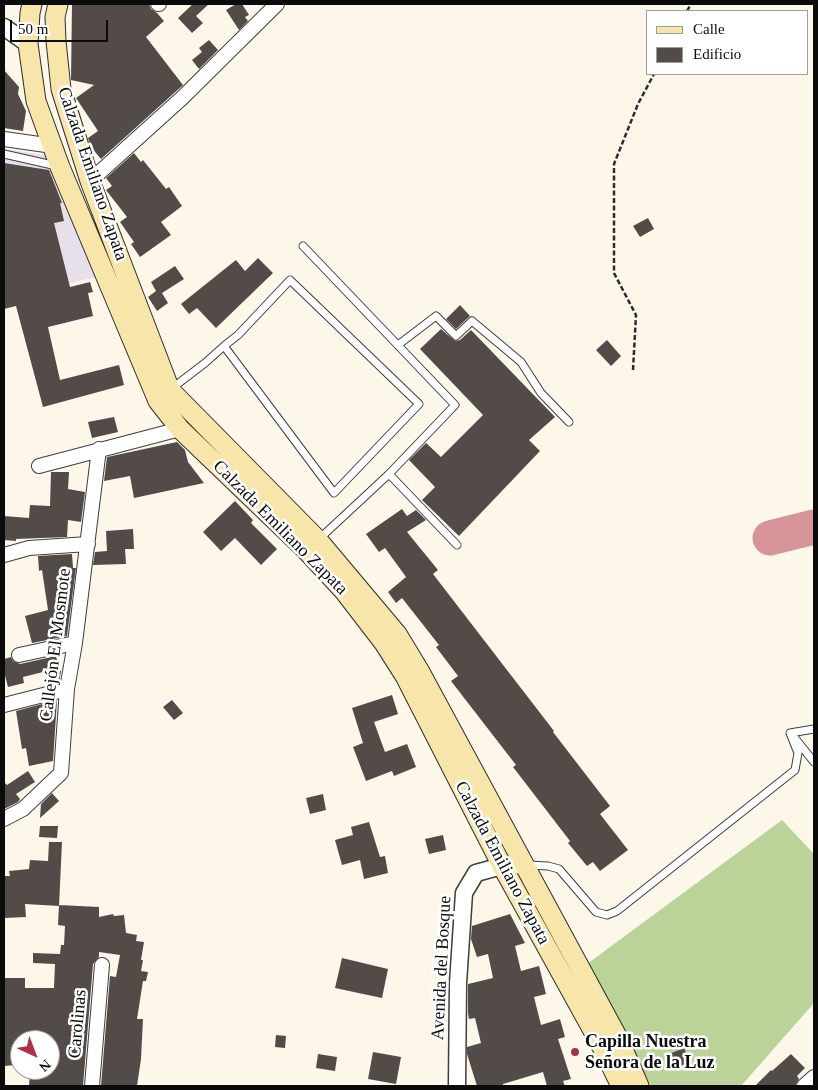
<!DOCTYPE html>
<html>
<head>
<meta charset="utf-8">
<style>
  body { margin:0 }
  #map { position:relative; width:818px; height:1090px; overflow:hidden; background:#fdf7ea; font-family:Georgia,serif }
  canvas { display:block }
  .frame { position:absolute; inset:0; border:5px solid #0b0b0b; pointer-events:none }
  .legend { position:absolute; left:646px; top:10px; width:162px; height:65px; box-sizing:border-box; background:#fff; border:1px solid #9d9d9d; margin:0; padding:6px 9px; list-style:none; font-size:15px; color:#0b0b0b }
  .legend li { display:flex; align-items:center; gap:10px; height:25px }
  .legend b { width:25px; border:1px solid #9d9d9d }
  .north { position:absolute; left:10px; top:1030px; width:50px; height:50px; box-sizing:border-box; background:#fff; border:1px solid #9d9d9d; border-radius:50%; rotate:137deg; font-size:14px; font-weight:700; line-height:20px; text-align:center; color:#0b0b0b }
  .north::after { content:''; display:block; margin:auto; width:18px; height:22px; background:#ae3047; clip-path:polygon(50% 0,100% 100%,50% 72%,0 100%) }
  .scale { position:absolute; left:10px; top:20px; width:98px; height:22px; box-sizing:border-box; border:2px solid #0b0b0b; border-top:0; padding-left:6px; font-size:15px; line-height:18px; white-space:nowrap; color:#0b0b0b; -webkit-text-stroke:4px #fff; paint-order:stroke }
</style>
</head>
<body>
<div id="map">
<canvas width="818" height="1090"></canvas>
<div class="frame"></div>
<ul class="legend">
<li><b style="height:6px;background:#f8e5aa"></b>Calle</li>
<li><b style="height:14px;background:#524b48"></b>Edificio</li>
</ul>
<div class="north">N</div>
<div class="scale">50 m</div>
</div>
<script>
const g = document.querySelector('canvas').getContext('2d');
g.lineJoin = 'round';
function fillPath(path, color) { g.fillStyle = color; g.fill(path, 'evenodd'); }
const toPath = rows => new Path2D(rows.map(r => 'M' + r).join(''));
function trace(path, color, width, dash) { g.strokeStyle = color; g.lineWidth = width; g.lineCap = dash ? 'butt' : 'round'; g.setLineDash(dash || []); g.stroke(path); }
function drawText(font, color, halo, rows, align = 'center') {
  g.font = font + ' Georgia,serif'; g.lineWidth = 5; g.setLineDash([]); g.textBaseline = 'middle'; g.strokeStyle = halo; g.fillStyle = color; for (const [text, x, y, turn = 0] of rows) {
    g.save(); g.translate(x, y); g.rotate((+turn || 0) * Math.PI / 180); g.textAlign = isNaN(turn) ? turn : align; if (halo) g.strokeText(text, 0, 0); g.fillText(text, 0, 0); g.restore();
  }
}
fillPath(toPath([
  [4,149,51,156,99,277,82,280,4,301]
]), '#e7dfe9');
fillPath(toPath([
  [782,820,814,854,814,1003,741,1086,651,1086,587,964]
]), '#bbd398');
trace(toPath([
  [770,538,814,527]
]), '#d69498', 35);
fillPath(toPath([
  [72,4,149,4,151,9,157,13,164,21,146,37,183,85,101,159,91,147,88,138,98,131,76,98,94,85,71,80],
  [193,4,209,4,196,16,203,23,192,33,178,18],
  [236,4,242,4,249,15,245,17,248,21,239,30,226,10],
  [209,40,218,50,199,69,192,60,202,52,199,48],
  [4,70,19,87,18,94,26,111,23,131,4,128],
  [134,153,141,162,143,160,166,189,169,187,182,206,161,222,171,235,140,257,131,244,134,242,120,222,127,217,106,190,112,186,106,178],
  [4,163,49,170,62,203,60,203,64,221,54,223,70,287,90,282,93,292,88,293,93,316,48,327,60,380,119,365,124,385,43,407,16,306,4,309],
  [648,218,654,229,640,237,633,226],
  [258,258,273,273,216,328,197,308,189,314,181,304,236,260,245,271],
  [175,266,184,279,162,293,168,303,157,311,148,297,156,291,151,282],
  [460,305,470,316,456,329,446,319],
  [441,329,455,341,460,340,471,330,555,417,529,440,540,451,459,536,422,500,435,487,409,460,426,443,441,457,483,415,420,349],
  [607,340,621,356,611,366,596,350],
  [114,417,118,432,92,438,88,422],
  [177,442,185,450,188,462,204,483,134,498,130,476,104,481,107,457],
  [51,472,69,472,68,489,85,492,81,522,68,520,67,537,16,539,16,541,4,540,4,516,29,518,30,505,50,506],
  [235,501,253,520,251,523,277,549,261,565,235,538,221,551,203,532],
  [402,509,407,516,416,510,426,520,407,532,438,570,433,574,554,731,553,732,610,806,600,814,628,850,600,871,593,862,587,866,568,843,570,841,513,767,516,765,451,681,458,676,436,647,439,645,402,598,396,603,388,592,406,577,385,548,379,552,366,534],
  [133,529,134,549,125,549,126,564,93,565,95,552,107,551,106,531],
  [72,554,73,568,76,568,67,636,32,643,25,616,48,610,42,570,39,571,38,556],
  [56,656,60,670,61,671,59,682,49,684,47,671,23,677,24,683,8,687,4,672,4,659,11,657,13,661,20,664],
  [392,695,398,714,374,722,385,752,407,744,416,767,394,776,392,771,366,781,353,747,363,743,352,708],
  [57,700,53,761,29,766,26,748,22,749,16,711],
  [172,700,183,713,174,720,163,707],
  [28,771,35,782,16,794,20,799,18,802,4,809,4,782,7,785],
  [52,793,59,801,40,818,41,804],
  [323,794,326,810,310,814,306,798],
  [369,822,380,857,385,856,388,873,364,879,360,860,342,865,335,840,353,835,351,827],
  [40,826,58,826,57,838,39,837],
  [443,835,446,850,429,854,425,839],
  [49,842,62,842,59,906,25,904,26,917,4,918,4,876,10,876,9,871,29,869,30,860,48,861],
  [59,905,99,907,99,917,113,914,114,916,124,915,126,933,137,935,136,941,144,942,141,960,143,960,141,971,148,972,146,981,143,981,137,1019,143,1019,141,1059,137,1086,101,1086,110,976,116,977,120,955,99,952,99,957,93,964,83,1086,29,1086,30,1070,50,1070,50,1040,20,1040,20,1048,15,1048,16,1065,4,1066,4,978,25,978,25,988,54,988,55,964,33,963,33,953,60,954,61,945,64,945,65,926,58,925],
  [510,914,525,943,515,946,521,971,539,966,546,994,534,997,541,1025,560,1019,565,1037,558,1039,571,1079,563,1081,565,1086,547,1086,543,1072,503,1084,503,1086,477,1086,467,1054,467,1047,481,1043,475,1018,469,1019,468,1013,468,984,493,978,488,954,477,957,471,939,472,926],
  [342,958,388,969,382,998,335,988],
  [276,1035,286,1036,285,1048,275,1047],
  [684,1048,690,1062,675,1068,669,1054],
  [373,1052,401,1057,396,1084,368,1079],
  [318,1054,337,1057,335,1071,316,1068],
  [791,1054,805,1068,797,1076,799,1079,795,1086,755,1086,771,1070,772,1071]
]), '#524b48');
const service = toPath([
  [4,154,57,166],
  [303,246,455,405,389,474],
  [398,345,436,316,456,336,472,321,521,362,541,393,569,422],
  [171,389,205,363,224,346,238,335,290,280,419,404,334,493,224,346],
  [318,540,389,474,457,545],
  [790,733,814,729],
  [794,737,814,762],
  [528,865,548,866,559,869,596,912,607,915,617,911,795,770,798,753,790,733]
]);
const minor = toPath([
  [158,4,159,4],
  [4,139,53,146],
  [90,181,182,98,277,4],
  [39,466,180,429],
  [4,555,29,548,88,544],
  [19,655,75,643],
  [4,705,67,689],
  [4,819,23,809,61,773,67,689,75,643,99,449],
  [92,1086,102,965],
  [804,1086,814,1077]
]);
const tertiary = toPath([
  [4,27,28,44],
  [457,1086,458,983,464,893,476,873,502,866,514,866]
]);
const secondary = toPath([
  [32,4,30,13,28,44,36,101,60,167,158,401,180,429,306,550,344,591,384,643,405,676,502,866,602,1047,621,1086],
  [58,4,55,17,56,41,61,89,90,181,170,390,318,540,397,634,420,672,619,1040,639,1086]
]);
trace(service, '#3e3e3e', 9);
trace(minor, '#3e3e3e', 16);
trace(tertiary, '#3e3e3e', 19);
trace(secondary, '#2d2d2d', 21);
trace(toPath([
  [687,11,691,4],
  [633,370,636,315,614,273,614,164,638,104,654,74]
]), '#2d2d2d', 2.5, [5, 2.5]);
trace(service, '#fff', 7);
trace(minor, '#fff', 14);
trace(tertiary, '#fff', 16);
trace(secondary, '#f8e5aa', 19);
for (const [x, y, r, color] of [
  [575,1052,5,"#ae3047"]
]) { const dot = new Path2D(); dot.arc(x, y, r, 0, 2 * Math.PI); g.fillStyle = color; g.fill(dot); trace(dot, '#fff', 2); }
drawText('18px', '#0b0b0b', '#fff', [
  ["Calzada Emiliano Zapata",92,174,71],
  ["Calzada Emiliano Zapata",280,528,45],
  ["Callejón El Mosmote",56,645,-83],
  ["Calzada Emiliano Zapata",502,863,62],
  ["Avenida del Bosque",442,968,-87],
  ["Carolinas",78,1024,-85]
]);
drawText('bold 18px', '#0b0b0b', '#fff', [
  ["Capilla Nuestra",585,1042],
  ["Señora de la Luz",585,1063]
], 'left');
</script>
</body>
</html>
